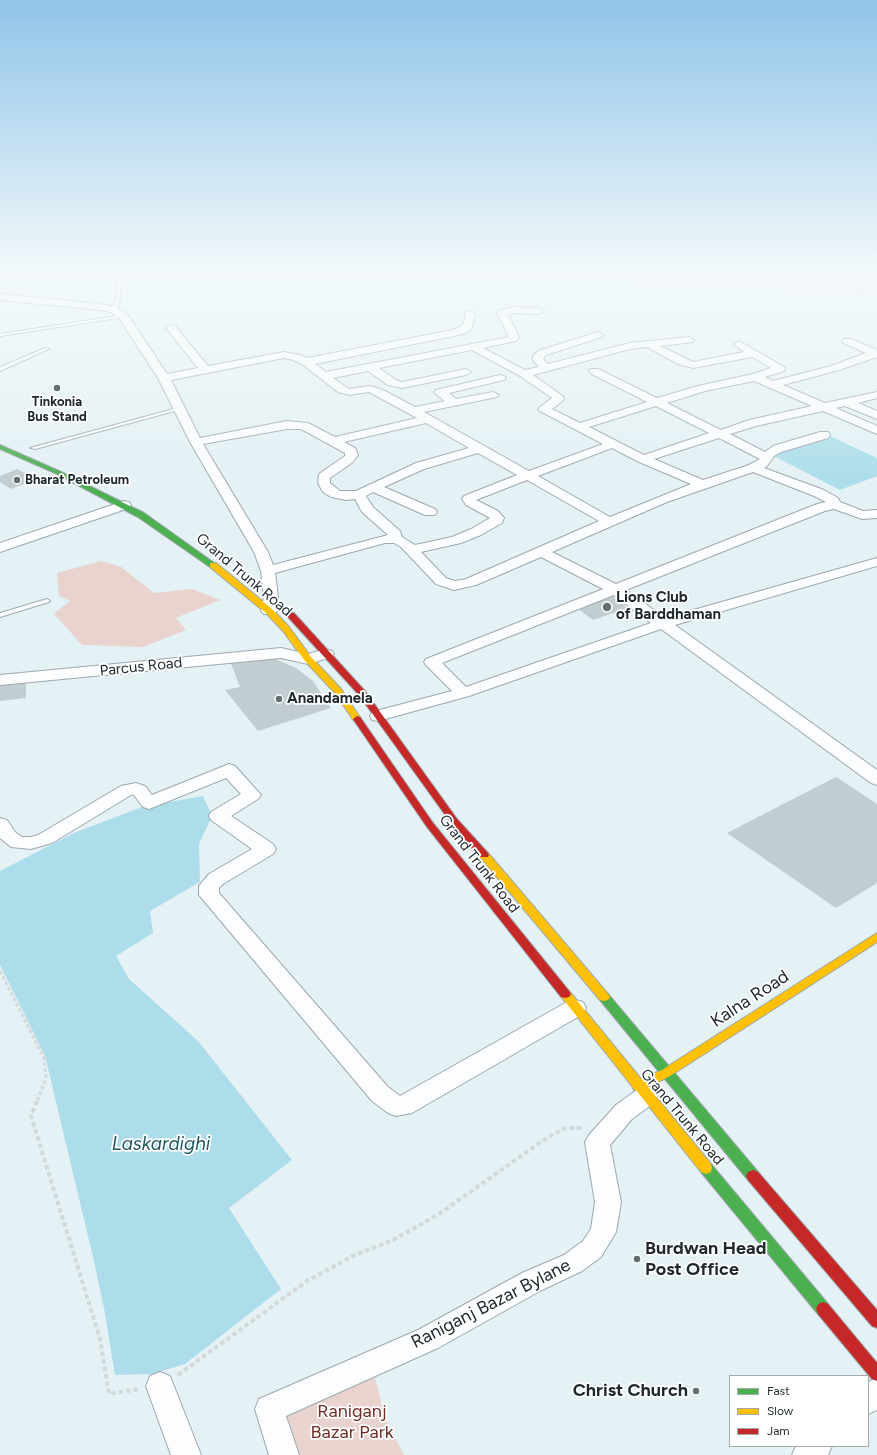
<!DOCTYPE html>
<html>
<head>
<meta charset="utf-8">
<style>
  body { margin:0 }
  #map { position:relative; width:877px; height:1455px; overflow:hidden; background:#e4f1f5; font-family:Figtree,sans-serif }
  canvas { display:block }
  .legend { position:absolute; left:729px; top:1375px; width:140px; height:72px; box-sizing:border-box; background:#fff; border:1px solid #a4a9aa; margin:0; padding:5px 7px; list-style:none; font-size:12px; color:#1c282b }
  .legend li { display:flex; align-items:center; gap:8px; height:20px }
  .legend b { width:20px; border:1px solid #a4a9aa }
</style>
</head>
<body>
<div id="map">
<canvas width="877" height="1455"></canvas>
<ul class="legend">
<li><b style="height:5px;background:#4caf50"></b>Fast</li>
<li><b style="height:5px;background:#ffc107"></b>Slow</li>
<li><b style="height:5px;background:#c62828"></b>Jam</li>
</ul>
</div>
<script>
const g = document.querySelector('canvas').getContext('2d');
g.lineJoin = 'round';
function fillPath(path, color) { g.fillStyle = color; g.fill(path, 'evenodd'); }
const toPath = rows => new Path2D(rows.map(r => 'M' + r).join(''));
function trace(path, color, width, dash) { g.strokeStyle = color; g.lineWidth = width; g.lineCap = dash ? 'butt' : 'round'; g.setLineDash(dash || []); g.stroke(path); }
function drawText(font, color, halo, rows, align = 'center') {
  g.font = font + ' Figtree,sans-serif'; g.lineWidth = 3.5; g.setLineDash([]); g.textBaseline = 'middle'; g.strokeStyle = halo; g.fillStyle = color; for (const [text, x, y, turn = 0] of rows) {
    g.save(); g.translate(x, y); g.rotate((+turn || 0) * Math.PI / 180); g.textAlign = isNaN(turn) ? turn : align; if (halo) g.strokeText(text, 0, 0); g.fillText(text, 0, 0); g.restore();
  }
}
fillPath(toPath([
  [101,561,121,567,154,593,192,589,220,600,176,618,186,630,143,647,82,645,54,614,70,601,59,596,57,573],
  [375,1377,385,1418,404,1455,293,1455,281,1417]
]), '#e8d3cf');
fillPath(toPath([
  [830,436,877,458,877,476,840,490,770,454],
  [203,796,212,816,199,844,200,882,150,911,153,933,116,956,129,979,198,1041,292,1160,229,1208,281,1289,185,1364,152,1374,115,1375,104,1308,93,1257,45,1056,0,965,0,871,74,833,142,807]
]), '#adddea');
fillPath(toPath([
  [17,469,37,479,11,489,0,482,0,476],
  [611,595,628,608,593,620,576,607],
  [275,659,296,668,313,681,331,708,258,731,225,690,240,687,230,661],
  [26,683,26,698,0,701,0,686],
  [836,777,877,804,877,883,836,908,727,833]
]), '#c1cdd0');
const lane = toPath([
  [117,275,121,275,120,299,116,310,114,311,112,310,116,299,117,275],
  [123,315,125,316,125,317,0,336,0,334,123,315],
  [45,348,49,349,0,371,0,367,45,348],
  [177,408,182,409,35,449,30,448,177,408],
  [47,599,50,601,49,602,0,617,0,613,47,599]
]);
const street = toPath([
  [0,294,101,304,118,308,127,314,167,374,198,368,166,328,171,325,175,326,208,366,284,352,300,355,307,358,453,330,463,325,466,312,470,311,475,314,472,328,468,332,459,335,315,364,326,372,509,337,497,313,498,311,514,307,539,308,544,311,539,314,514,313,508,315,519,337,518,339,516,341,483,348,525,370,539,367,533,360,533,356,538,351,598,332,603,335,602,337,546,355,543,359,548,364,630,343,689,337,694,340,693,342,660,346,693,362,744,352,734,344,739,341,784,367,785,369,784,371,765,377,773,381,831,366,866,353,843,343,842,341,843,339,851,339,877,350,877,357,839,370,783,385,825,403,877,392,877,398,858,403,877,411,877,419,845,406,836,408,877,426,877,434,823,411,756,426,730,434,765,452,773,446,820,432,828,432,830,435,828,438,781,452,774,456,767,466,764,468,824,490,838,498,840,502,863,511,877,510,877,518,862,519,834,509,825,511,626,590,665,618,877,558,877,566,675,625,877,770,877,785,871,783,661,629,469,696,378,721,372,720,370,716,372,712,452,691,426,665,424,662,426,659,603,589,541,557,476,585,454,590,436,584,401,547,394,543,385,543,275,573,278,597,277,611,274,614,264,614,261,611,264,597,261,571,254,552,190,442,158,378,119,318,111,312,101,310,0,300,0,294],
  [647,347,678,364,693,368,752,357,771,368,753,374,698,386,657,398,598,369,590,369,589,371,590,373,647,402,580,423,552,409,563,401,564,397,533,375,630,349,647,347],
  [472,350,520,376,552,398,540,407,538,409,540,411,603,444,529,471,424,412,497,397,499,395,493,392,456,399,449,393,504,380,506,378,504,376,500,375,436,390,434,392,436,394,445,401,415,407,383,390,370,386,349,389,333,378,368,371,388,385,402,388,466,375,471,372,466,369,402,382,396,380,379,368,472,350],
  [284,358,293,360,302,364,338,392,349,395,369,392,417,418,335,437,308,423,287,421,200,438,171,380,284,358],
  [754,381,812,406,749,420,721,430,667,403,705,391,754,381],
  [656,406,709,433,644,455,589,427,656,406],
  [426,423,469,448,416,463,356,491,340,491,330,483,330,478,353,462,358,455,355,448,344,442,426,423],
  [287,429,301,429,345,453,345,456,319,474,318,483,323,492,331,497,346,500,355,499,362,512,388,535,273,565,268,552,203,444,287,429],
  [719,438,760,459,749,465,703,480,654,459,719,438],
  [612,448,639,462,691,484,610,517,538,476,612,448],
  [478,453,517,475,464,496,462,499,466,505,490,518,471,529,452,537,415,545,402,537,400,531,373,507,366,496,373,492,425,515,435,515,437,512,435,509,384,487,424,469,478,453],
  [753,472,814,496,826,502,817,504,616,584,552,552,667,502,753,472],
  [527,480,599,521,466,579,455,581,446,578,421,552,461,543,481,535,502,523,504,518,498,511,476,500,527,480],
  [614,595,651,623,466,687,442,663,614,595],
  [124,501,129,502,131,505,129,508,0,552,0,543,124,501],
  [281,648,308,654,326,649,332,651,334,654,332,657,308,664,281,658,0,685,0,675,281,648],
  [229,764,235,766,261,795,258,799,231,816,273,844,276,849,273,854,223,884,219,888,219,893,388,1087,400,1096,567,1002,575,1000,583,1002,586,1008,583,1014,412,1113,396,1116,388,1113,372,1101,199,895,199,886,209,874,252,849,211,820,209,816,211,812,241,794,226,778,149,809,143,807,134,795,131,795,52,843,31,849,11,847,0,838,0,818,7,820,15,832,22,837,31,837,38,835,121,786,136,783,142,785,146,787,152,795,229,764],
  [646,1086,654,1089,658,1096,654,1103,632,1119,610,1145,621,1202,616,1232,601,1257,582,1271,540,1291,438,1348,286,1416,299,1455,269,1455,255,1409,259,1399,418,1330,522,1273,564,1255,583,1241,591,1229,595,1202,585,1142,589,1135,616,1105,638,1089,646,1086],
  [160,1372,170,1376,201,1455,171,1455,146,1386,150,1376,160,1372],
  [877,1378,877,1410,868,1414,868,1382,877,1378],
  [796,1446,832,1446,828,1455,792,1455,796,1446]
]);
const fast = toPath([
  [0,445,59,471,144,513,217,565,213,567,210,567,138,517,55,473,0,449,0,445],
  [604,993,608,994,758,1172,760,1176,758,1180,753,1182,748,1180,600,1000,598,997,600,994,604,993],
  [706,1162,711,1164,828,1304,830,1309,828,1314,823,1316,818,1314,701,1172,700,1168,701,1164,706,1162]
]);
const slow = toPath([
  [210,563,216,563,272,609,289,627,311,657,341,689,361,719,360,721,354,721,335,693,305,661,283,631,266,613,210,567,210,563],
  [484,852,488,853,608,994,610,997,608,1000,604,1001,600,1000,480,857,479,855,480,853,484,852],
  [877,933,877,942,670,1076,648,1087,711,1164,712,1168,711,1172,706,1174,701,1172,636,1090,634,1090,632,1086,559,994,561,991,565,990,569,991,641,1079,662,1070,877,933]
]);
const jam = toPath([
  [288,613,294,613,365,691,457,819,488,853,489,855,488,857,480,857,451,823,359,695,288,617,287,615,288,613],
  [357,716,360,717,433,823,569,991,571,994,569,997,565,998,561,997,427,827,353,719,357,716],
  [753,1170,758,1172,877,1310,877,1328,872,1326,748,1180,746,1176,748,1172,753,1170],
  [823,1302,828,1304,877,1363,877,1381,872,1379,818,1314,816,1309,818,1304,823,1302]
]);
trace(lane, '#9da8ac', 2);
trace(street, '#9da8ac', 2);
trace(fast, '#9da8ac', 2);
trace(slow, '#9da8ac', 2);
trace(jam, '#9da8ac', 2);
trace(toPath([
  [0,971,44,1058,46,1078,37,1102]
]), '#d3d8d9', 3, [3.5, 2.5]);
trace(toPath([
  [37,1101,31,1116,100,1339,109,1394,139,1389],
  [178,1375,307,1281,353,1256,393,1240,439,1214,548,1137,565,1128,582,1128]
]), '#d3d8d9', 4, [4.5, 3]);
fillPath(lane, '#fbfdfe');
fillPath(street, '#fbfdfe');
fillPath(fast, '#4caf50');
fillPath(slow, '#ffc107');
fillPath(jam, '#c62828');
const rail = toPath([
  [555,275,877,291],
  [693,275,877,283]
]);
trace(rail, '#c8cccd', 3);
trace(rail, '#fff', 2, [5.5]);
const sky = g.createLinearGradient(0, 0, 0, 479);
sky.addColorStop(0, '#90c4e9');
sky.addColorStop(0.57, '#f3f9fa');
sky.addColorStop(1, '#f3f9fa00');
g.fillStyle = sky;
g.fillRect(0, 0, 877, 479);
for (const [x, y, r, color] of [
  [57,388,4,"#626e72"],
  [17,480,4,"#626e72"],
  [607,607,5,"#626e72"],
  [279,699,4,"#626e72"],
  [637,1259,4,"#626e72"],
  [696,1391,4,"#626e72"]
]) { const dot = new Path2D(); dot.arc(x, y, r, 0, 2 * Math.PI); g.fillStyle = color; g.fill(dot); trace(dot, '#fff', 1.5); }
drawText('bold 13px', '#1c282b', '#fff', [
  ["Tinkonia",57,402],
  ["Bus Stand",57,417],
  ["Bharat Petroleum",25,480,"left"]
]);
drawText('15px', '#1c282b', '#fff', [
  ["Grand Trunk Road",244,575,40],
  ["Parcus Road",141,667,-6],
  ["Grand Trunk Road",479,864,52],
  ["Grand Trunk Road",682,1117,50]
]);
drawText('bold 15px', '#1c282b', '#fff', [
  ["Lions Club",616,598],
  ["of Barddhaman",616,615],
  ["Anandamela",287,699]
], 'left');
drawText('18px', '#1c282b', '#fff', [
  ["Kalna Road",750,999,-33],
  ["Raniganj Bazar Bylane",491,1304,-27]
]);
drawText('bold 18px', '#1c282b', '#fff', [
  ["Burdwan Head",645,1249],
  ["Post Office",645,1270],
  ["Christ Church",688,1391,"right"]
], 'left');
drawText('18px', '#702c22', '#fff', [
  ["Raniganj",352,1412],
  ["Bazar Park",352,1433]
]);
drawText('italic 19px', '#215764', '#fff', [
  ["Laskardighi",161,1144]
]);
</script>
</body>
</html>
